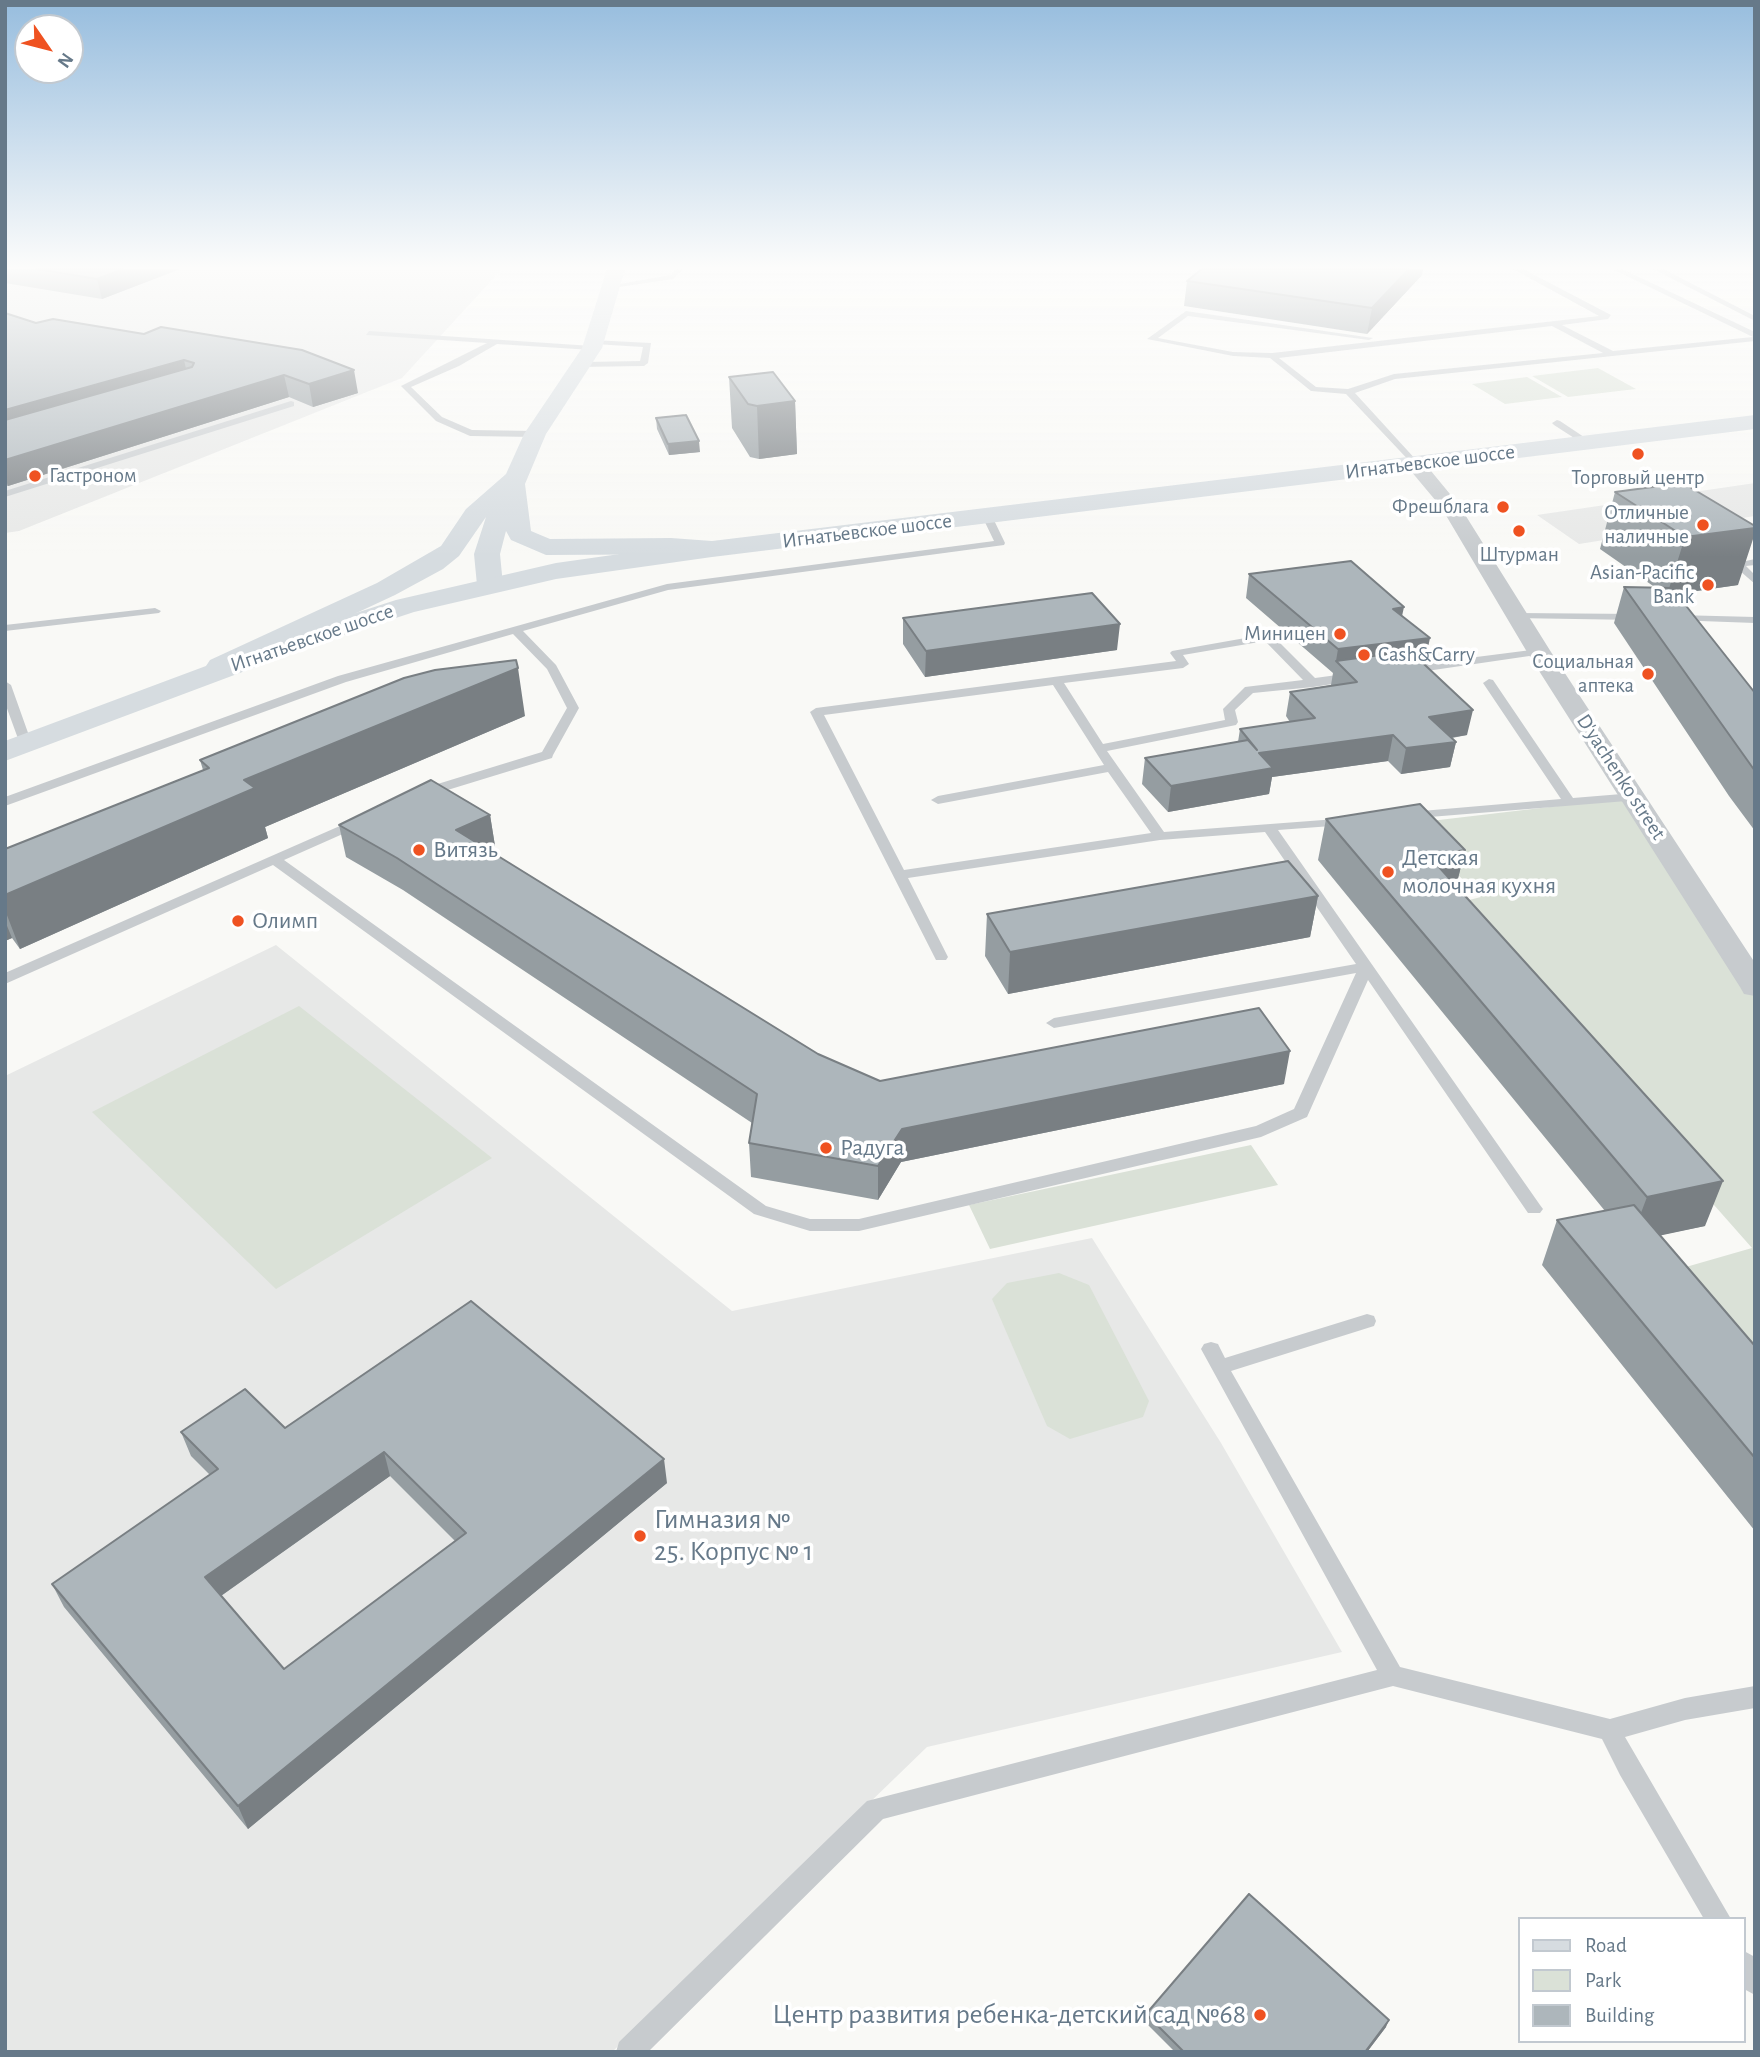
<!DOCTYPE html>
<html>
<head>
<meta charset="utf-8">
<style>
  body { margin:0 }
  #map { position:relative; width:1760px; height:2057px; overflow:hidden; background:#f9f9f6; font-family:"Alegreya Sans",sans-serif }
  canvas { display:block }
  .frame { position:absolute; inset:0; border:7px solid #667989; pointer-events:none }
  .legend { position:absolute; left:1518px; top:1917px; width:228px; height:126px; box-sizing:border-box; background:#fff; border:2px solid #c2c9d0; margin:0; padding:9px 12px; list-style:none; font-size:21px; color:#667989 }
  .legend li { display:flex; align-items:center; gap:14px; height:35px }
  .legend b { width:35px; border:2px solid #c2c9d0 }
  .north { position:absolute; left:14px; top:14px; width:70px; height:70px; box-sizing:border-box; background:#fff; border:2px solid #c2c9d0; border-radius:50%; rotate:125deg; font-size:19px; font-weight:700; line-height:28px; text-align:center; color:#667989 }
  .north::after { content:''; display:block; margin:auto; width:24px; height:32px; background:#ef5221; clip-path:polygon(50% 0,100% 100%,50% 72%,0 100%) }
</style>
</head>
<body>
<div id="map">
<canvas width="1760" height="2057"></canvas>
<div class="frame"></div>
<ul class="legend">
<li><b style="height:9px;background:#d6dce0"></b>Road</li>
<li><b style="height:19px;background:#dae1d7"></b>Park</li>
<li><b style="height:19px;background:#adb6bb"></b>Building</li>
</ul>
<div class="north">N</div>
</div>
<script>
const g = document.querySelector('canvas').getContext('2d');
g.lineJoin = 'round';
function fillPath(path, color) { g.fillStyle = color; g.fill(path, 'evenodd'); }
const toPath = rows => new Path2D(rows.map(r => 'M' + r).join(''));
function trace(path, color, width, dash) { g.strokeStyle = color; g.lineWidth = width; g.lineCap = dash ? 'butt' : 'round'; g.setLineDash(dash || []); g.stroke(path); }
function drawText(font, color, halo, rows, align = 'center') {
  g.font = font + ' "Alegreya Sans",sans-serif'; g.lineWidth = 7; g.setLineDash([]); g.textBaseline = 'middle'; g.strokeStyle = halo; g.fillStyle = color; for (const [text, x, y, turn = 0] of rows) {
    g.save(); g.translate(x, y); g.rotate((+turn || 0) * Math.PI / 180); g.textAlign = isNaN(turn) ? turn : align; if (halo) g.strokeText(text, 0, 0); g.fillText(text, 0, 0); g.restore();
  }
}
fillPath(toPath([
  [5,269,502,269,402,378,19,531,5,533],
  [1755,483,1755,516,1579,544,1537,515],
  [276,945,732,1311,1092,1238,1221,1443,1342,1652,927,1747,612,2052,5,2052,5,1076]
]), '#e7e8e7');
fillPath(toPath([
  [1598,368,1636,389,1568,397,1532,376],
  [1527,377,1562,397,1505,404,1472,384],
  [1634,797,1755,987,1755,1375,1665,1273,1752,1248,1449,905,1481,897,1405,824],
  [299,1006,492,1158,276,1289,92,1112],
  [1251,1145,1278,1185,990,1249,969,1205],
  [1059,1273,1089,1285,1149,1401,1143,1417,1070,1439,1047,1426,992,1299,1007,1283]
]), '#dae1d7');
fillPath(toPath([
  [676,269,684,269,673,279,612,288,608,286,671,275,676,269],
  [1513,269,1523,269,1611,315,1608,319,1562,325,1613,351,1753,337,1612,269,1622,269,1755,332,1755,341,1395,379,1355,393,1418,462,1420,464,1415,467,1346,394,1311,391,1270,358,1233,356,1147,339,1186,311,1373,338,1369,340,1188,316,1158,338,1233,352,1272,353,1599,316,1513,269],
  [1552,326,1603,353,1394,374,1348,389,1316,387,1279,358,1552,326],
  [1653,269,1663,269,1755,316,1755,321,1653,269],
  [369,331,592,346,596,348,592,350,497,344,459,366,411,387,442,417,472,430,535,431,540,434,535,437,470,436,436,421,401,386,487,343,366,335,369,331],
  [592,340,651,343,648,363,644,366,580,367,579,365,583,362,640,361,643,347,595,344,591,342,592,340],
  [291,401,294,402,294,406,5,497,5,491,291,401],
  [1557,420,1560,421,1593,443,1585,445,1554,425,1552,423,1557,420],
  [987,513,992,516,1005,543,1004,545,668,590,523,631,556,665,579,708,553,755,552,758,428,796,418,796,416,793,418,790,542,752,567,708,547,669,513,634,346,682,5,806,5,797,338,676,667,584,994,541,982,516,987,513],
  [1755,559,1755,565,1746,566,1755,575,1755,584,1732,564,1755,559],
  [155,608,161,611,159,613,5,631,5,625,155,608],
  [1517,613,1637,614,1643,617,1637,620,1513,618,1513,614,1517,613],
  [1677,615,1755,617,1755,623,1673,620,1673,616,1677,615],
  [1268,634,1272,635,1315,678,1352,673,1358,677,1352,681,1313,687,1253,693,1235,710,1238,722,1236,725,1107,751,1164,832,1350,818,1352,821,1345,825,1278,830,1540,1205,1543,1209,1540,1213,1528,1213,1368,980,1307,1117,1261,1137,859,1231,810,1231,754,1214,273,865,5,984,5,973,358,818,363,819,365,822,363,825,284,860,766,1206,810,1219,859,1219,1256,1126,1294,1109,1356,973,1054,1028,1046,1023,1054,1018,1356,964,1265,832,1160,840,908,878,948,957,946,960,936,960,810,712,816,708,1176,661,1170,653,1172,651,1268,634],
  [1265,641,1303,680,1245,687,1223,709,1225,720,1103,744,1064,683,1183,668,1189,664,1183,655,1265,641],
  [1053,685,1104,765,938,796,931,800,938,804,1108,772,1151,833,904,870,824,715,1053,685],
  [1539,649,1545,652,1543,654,1406,674,1400,670,1406,666,1539,649],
  [1489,679,1493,680,1573,798,1634,793,1639,794,1639,800,1405,819,1403,816,1410,812,1561,799,1483,683,1489,679],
  [5,681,11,685,32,744,30,747,26,748,20,744,5,703,5,681],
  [1367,1314,1374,1316,1376,1321,1374,1326,1231,1371,1400,1667,1610,1719,1685,1698,1755,1686,1755,1708,1685,1720,1625,1737,1731,1919,1704,1919,1620,1775,1602,1739,1393,1686,883,1819,648,2052,616,2052,619,2042,867,1801,1377,1670,1201,1349,1204,1344,1211,1342,1218,1344,1225,1358,1367,1314],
  [1744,1951,1755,1957,1755,1995,1744,1989,1744,1951]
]), '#c7cbce');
fillPath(toPath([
  [1415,458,1422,460,1459,505,1551,652,1755,963,1755,996,1744,994,1740,987,1527,652,1441,507,1405,464,1415,458]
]), '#c7cbce');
fillPath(toPath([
  [607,269,625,269,602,348,546,434,525,484,531,531,550,539,671,538,712,541,721,544,725,549,721,554,546,555,511,540,506,531,500,554,503,585,499,591,490,593,481,591,477,585,474,554,486,517,459,556,443,569,395,595,230,672,220,675,210,672,206,666,210,660,377,583,441,546,466,509,506,474,524,434,582,348,607,269]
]), '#d6dce0');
fillPath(toPath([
  [1755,415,1755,429,712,557,556,579,414,612,317,644,5,761,5,741,297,632,396,600,556,563,712,541,1755,415]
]), '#d6dce0');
fillPath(toPath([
  [5,269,180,269,102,299,5,283],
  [1202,269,1423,269,1422,275,1367,334,1184,306,1187,281],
  [5,313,36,323,53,319,358,393,313,407,289,397,8,486,5,485],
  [729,377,795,401,797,454,759,459,750,457,732,428],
  [656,418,700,452,669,455,657,429],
  [1683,483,1738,585,1677,594,1755,693,1755,831,1729,796,1614,623,1624,587,1656,588,1600,549,1615,492],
  [1249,574,1402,616,1425,662,1422,662,1467,735,1452,738,1456,742,1450,767,1401,774,1388,761,1272,777,1269,794,1168,812,1142,784,1145,758,1238,742,1240,729,1290,722,1286,716,1290,692,1331,685,1333,673,1246,598],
  [903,618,1117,650,925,677,903,644],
  [525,716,265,827,268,838,20,949,12,938,5,941,5,849,203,770,200,760],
  [490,815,495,846,487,849,818,1054,880,1081,1284,1084,901,1162,878,1200,751,1177,749,1143,752,1123,403,890,346,857,339,825],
  [1326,819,1465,850,1456,886,1705,1226,1660,1235,1755,1346,1755,1531,1542,1265,1557,1220,1605,1211,1318,860],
  [1318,896,1310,937,1008,994,985,956,987,914],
  [285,1428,667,1483,248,1829,64,1607,52,1584,210,1475,191,1456,181,1432],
  [390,1476,455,1541,284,1669,221,1596],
  [1146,2014,1386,2027,1367,2052,1175,2052,1144,2021]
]), '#959da1');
fillPath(toPath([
  [123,269,180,269,102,299,97,279],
  [1409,269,1423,269,1422,275,1367,334,1372,308],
  [184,360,189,382,5,435,5,410],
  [354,370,358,393,313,407,309,384],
  [284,375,289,397,8,486,5,477,5,460],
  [795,401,797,454,759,459,757,406],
  [699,441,700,452,669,455,668,444],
  [1755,528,1755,533,1738,585,1667,595,1685,537],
  [1404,607,1399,630,1393,609],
  [1120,624,1117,650,925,677,926,651],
  [1430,638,1425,662,1346,671,1336,661,1338,649],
  [518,668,525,716,265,827,268,838,20,949,5,910,5,895,244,780],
  [1473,710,1467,735,1424,742,1429,717],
  [1393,735,1388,761,1272,777,1269,794,1168,812,1171,786,1259,753],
  [1456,742,1450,767,1401,774,1406,748],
  [490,815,495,846,461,861,456,830],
  [1465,850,1455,891,1429,856],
  [1318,896,1310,937,1008,994,1010,952],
  [5,921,12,938,5,941],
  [1290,1051,1284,1084,901,1162,878,1200,878,1166,902,1129],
  [1723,1181,1705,1226,1630,1242,1647,1197],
  [384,1452,390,1476,215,1600,205,1577],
  [664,1459,667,1483,248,1829,238,1806],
  [1389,2020,1386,2027,1367,2052,1365,2052]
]), '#797f83');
const building = toPath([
  [37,269,123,269,97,279,37,269],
  [1202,269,1409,269,1372,308,1187,281,1202,269],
  [5,313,36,323,53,319,144,334,161,327,302,350,354,370,309,384,284,375,5,460,5,420,192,367,194,363,184,360,5,410,5,313],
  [773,372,795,401,757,406,748,404,729,377,773,372],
  [686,415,699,441,668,444,656,418,686,415],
  [1683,483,1755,526,1755,528,1685,537,1615,492,1683,483],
  [1351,561,1404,607,1393,609,1430,638,1338,649,1249,574,1351,561],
  [1624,587,1672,588,1755,693,1755,771,1624,587],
  [1092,593,1120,624,926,651,903,618,1092,593],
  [1410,651,1473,710,1429,717,1456,742,1406,748,1393,735,1259,753,1273,768,1171,786,1145,758,1248,740,1257,750,1240,729,1315,718,1290,692,1357,682,1336,661,1410,651],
  [516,660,518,668,244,780,255,788,5,895,5,849,209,768,200,760,404,678,435,670,516,660],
  [431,780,490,815,456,830,818,1054,880,1081,1259,1008,1290,1051,902,1129,878,1166,749,1143,757,1094,397,858,339,825,431,780],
  [1420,804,1465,850,1429,856,1723,1181,1647,1197,1326,819,1420,804],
  [1288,861,1318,896,1010,952,987,914,1288,861],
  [1634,1205,1755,1346,1755,1458,1557,1220,1634,1205],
  [471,1301,664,1459,238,1806,52,1584,218,1469,181,1432,245,1389,285,1428,471,1301],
  [384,1452,466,1533,284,1669,205,1577,384,1452],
  [1249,1894,1389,2020,1365,2052,1184,2052,1146,2014,1249,1894]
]);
fillPath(building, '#adb6bb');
trace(building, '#797f83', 2);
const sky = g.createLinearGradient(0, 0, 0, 557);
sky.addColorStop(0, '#97bdde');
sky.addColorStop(0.48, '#fcfcfb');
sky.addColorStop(1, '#fcfcfb00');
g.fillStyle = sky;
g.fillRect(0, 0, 1760, 557);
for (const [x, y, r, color] of [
  [1638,454,7,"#ef5221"],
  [35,476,7,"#ef5221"],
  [1503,507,7,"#ef5221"],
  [1703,525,7,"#ef5221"],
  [1519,531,7,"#ef5221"],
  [1708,585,7,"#ef5221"],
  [1340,634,7,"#ef5221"],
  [1364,655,7,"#ef5221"],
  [1648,674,7,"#ef5221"],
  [419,850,7,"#ef5221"],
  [1388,872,7,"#ef5221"],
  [238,921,7,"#ef5221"],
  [826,1148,7,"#ef5221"],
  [640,1536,7,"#ef5221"],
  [1260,2015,7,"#ef5221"]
]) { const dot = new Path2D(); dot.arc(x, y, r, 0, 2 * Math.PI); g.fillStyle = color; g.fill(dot); trace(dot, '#fff', 2.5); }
drawText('21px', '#667989', '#fff', [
  ["Игнатьевское шоссе",1430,462,-7],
  ["Игнатьевское шоссе",867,531,-7],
  ["Игнатьевское шоссе",312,638,-19],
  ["D'yachenko street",1621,777,57]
]);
drawText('21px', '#667989', '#fff', [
  ["Гастроном",49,476,"left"],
  ["Торговый центр",1638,478,"center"],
  ["Фрешблага",1489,507],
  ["Отличные",1689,513],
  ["наличные",1689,537],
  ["Штурман",1519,555,"center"],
  ["Asian-Pacific",1694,573],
  ["Bank",1694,597],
  ["Миницен",1326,634],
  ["Cash&Carry",1378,655,"left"],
  ["Социальная",1634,662],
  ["аптека",1634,686]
], 'right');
drawText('24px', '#667989', '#fff', [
  ["Витязь",433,850],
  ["Детская",1402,858],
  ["молочная кухня",1402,886],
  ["Олимп",252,921],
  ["Радуга",840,1148]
], 'left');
drawText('28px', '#667989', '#fff', [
  ["Гимназия №",654,1520],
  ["25. Корпус № 1",654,1552],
  ["Центр развития ребенка-детский сад №68",1246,2015,"right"]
], 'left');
</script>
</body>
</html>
